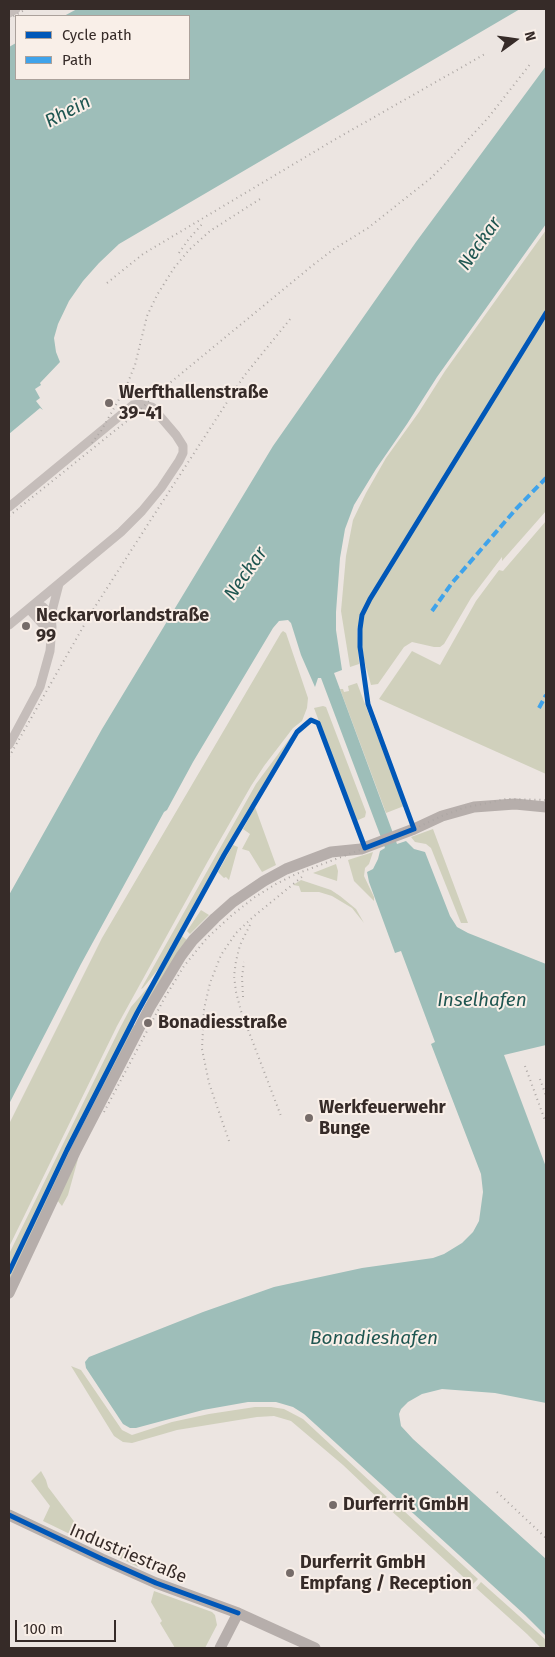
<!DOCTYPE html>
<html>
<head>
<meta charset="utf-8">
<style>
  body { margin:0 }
  #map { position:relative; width:555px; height:1657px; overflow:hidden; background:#ece5e1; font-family:"Fira Sans",sans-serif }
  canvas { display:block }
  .frame { position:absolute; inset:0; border:10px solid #362b28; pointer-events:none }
  .legend { position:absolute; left:15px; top:15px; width:175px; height:65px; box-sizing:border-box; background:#f9efe8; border:1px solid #aba19b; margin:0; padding:6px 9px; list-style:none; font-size:15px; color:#362b28 }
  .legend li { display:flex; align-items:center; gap:10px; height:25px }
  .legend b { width:25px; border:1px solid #aba19b }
  .north { position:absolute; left:490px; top:15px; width:50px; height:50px; -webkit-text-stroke:4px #f9efe8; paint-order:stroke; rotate:76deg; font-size:14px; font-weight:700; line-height:20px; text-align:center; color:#362b28 }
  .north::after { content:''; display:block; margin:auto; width:18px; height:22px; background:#362b28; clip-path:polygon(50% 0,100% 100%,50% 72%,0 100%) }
  .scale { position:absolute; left:15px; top:1620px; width:101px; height:22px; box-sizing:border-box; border:2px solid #362b28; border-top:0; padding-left:6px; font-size:15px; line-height:18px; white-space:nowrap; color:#362b28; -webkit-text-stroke:4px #f9efe8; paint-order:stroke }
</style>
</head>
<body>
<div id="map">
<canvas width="555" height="1657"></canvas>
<div class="frame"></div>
<ul class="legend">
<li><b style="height:6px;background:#0057b8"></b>Cycle path</li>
<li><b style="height:6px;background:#3fa3eb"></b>Path</li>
</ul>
<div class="north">N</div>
<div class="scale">100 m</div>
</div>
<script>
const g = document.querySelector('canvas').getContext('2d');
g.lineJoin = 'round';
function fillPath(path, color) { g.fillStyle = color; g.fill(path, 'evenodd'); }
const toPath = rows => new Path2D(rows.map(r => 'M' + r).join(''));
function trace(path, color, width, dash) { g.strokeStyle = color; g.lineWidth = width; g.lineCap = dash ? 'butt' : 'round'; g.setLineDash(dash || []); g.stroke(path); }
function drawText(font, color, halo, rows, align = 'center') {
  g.font = font + ' "Fira Sans",sans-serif'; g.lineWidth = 4; g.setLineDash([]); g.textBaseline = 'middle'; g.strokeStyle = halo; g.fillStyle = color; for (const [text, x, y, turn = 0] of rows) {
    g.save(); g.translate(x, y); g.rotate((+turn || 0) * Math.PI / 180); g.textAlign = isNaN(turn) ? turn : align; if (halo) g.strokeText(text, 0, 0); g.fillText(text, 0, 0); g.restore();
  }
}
fillPath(toPath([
  [546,230,546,511,502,561,502,557,471,598,444,644,440,647,434,647,412,642,404,647,378,684,371,685,364,660,360,629,361,619,357,629,359,664,350,667,341,611,346,556,353,520,366,493,386,458,419,412,445,371],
  [546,521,546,774,379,699,412,651,440,665,476,601,499,570,503,571],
  [283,631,286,633,308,698,307,708,302,721,293,728,264,766,251,786,208,861,117,1026,9,1247,9,1124,102,938,281,633],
  [357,683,404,806,386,813,340,689,343,689,344,692,349,691,348,686],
  [323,706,326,707,366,812,365,817,356,821,314,708],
  [293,734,217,865,164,962,143,988,141,989,256,784],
  [255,807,276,865,262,872,249,851,242,849,250,834,243,829],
  [433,829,468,923,461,923,431,848,426,844,415,842,411,837],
  [233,845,238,847,229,880,226,877,224,878,218,872],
  [373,852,369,864,365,868,364,876,374,897,374,901,354,881,348,860],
  [336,864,338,871,337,881,313,873],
  [301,880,331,890,340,896,356,909,364,923,352,908,332,896,319,892,301,892,299,886,293,885],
  [201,910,209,915,190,934,187,931],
  [182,936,187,940,148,1001,146,1000],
  [154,980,66,1149,9,1269,9,1254,120,1028,131,1007],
  [133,1025,135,1026,9,1281,9,1275,43,1203],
  [78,1159,68,1195,62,1206,57,1200,76,1161],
  [71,1366,81,1370,122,1430,132,1435,172,1422,209,1414,255,1407,271,1407,284,1409,303,1419,387,1497,381,1501,343,1465,291,1421,274,1416,257,1417,177,1430,132,1443,123,1442,114,1436],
  [41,1471,46,1480,48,1487,76,1524,86,1533,108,1548,110,1545,133,1558,138,1567,43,1521,50,1506,31,1481],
  [392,1500,478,1579,472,1585,385,1505],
  [481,1582,546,1640,546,1648,541,1648,527,1634,476,1588],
  [154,1591,212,1612,215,1615,217,1625,205,1648,175,1648,160,1623,162,1621,151,1602]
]), '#d0d0bc');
fillPath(toPath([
  [77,9,520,9,119,244,99,263,83,281,69,301,58,324,54,338,56,352,60,362,40,383,41,385,35,389,40,398,36,401,43,410,40,408,9,434,9,47,16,43,16,79,189,79,189,16,64,16],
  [546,66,546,224,437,377,407,424,376,469,354,505,345,529,340,558,336,612,336,630,342,670,334,673,397,844,406,841,414,849,425,852,450,916,457,927,468,933,546,964,546,1045,504,1055,546,1167,546,1403,495,1393,442,1389,422,1394,408,1402,401,1409,399,1414,401,1426,413,1439,546,1559,546,1636,525,1615,304,1414,293,1407,276,1402,248,1402,203,1410,136,1428,130,1428,123,1424,86,1368,85,1362,89,1357,203,1312,274,1287,362,1268,433,1258,444,1254,462,1243,473,1232,479,1221,483,1192,481,1174,431,1044,435,1042,401,951,395,953,369,882,367,872,373,869,378,859,380,851,385,848,321,678,318,678,315,687,301,655,291,623,288,620,279,621,273,628,193,762,167,810,164,812,81,964,9,1104,9,895,102,729,273,446,416,242]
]), '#9ebeb9');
trace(toPath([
  [9,13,16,9],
  [9,507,133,405,140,404,152,407,176,435,183,446,183,453,179,461,161,488,142,511,121,532,9,625],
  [29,609,44,626,50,637],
  [51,615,59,584],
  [9,745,40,687,50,651,52,627,51,615,43,607,36,603]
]), '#c5bdba', 9);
trace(toPath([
  [9,1293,76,1150,150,1007,181,956,193,940,215,918,233,902,264,881,286,869,331,852,361,849,414,829,442,816,474,807,515,804,546,807],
  [9,1515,102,1559,156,1583,238,1613,315,1648],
  [220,1648,238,1613]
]), '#b6aeab', 11);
trace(toPath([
  [9,19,26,9],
  [179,253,188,240,204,222],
  [107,283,143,254,334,140,485,54],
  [92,443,101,431,126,387,135,365,147,316,157,295,174,268,189,250,210,231,260,199],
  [9,516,138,412,154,396,313,265,334,249,368,228,431,178,452,157,488,118,531,63],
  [9,757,91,613,152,518,244,376,291,318],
  [250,925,240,945,236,961,234,976,236,992,241,1011,281,1116],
  [243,997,242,977,244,962],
  [525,1066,546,1123],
  [540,1079,546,1096],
  [104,1112,164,999,184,966,207,938,232,915,255,897,276,884,296,874,405,833,442,816,463,808,506,799,546,800],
  [229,1141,209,1083,202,1049,204,1009,210,983,221,955,236,933,253,917,303,876],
  [497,1492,546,1538]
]), '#ada7a4', 2, [1, 4]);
trace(toPath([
  [432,611,452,583,516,509,546,478],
  [539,708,546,695]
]), '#3fa3eb', 4, [8, 4]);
trace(toPath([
  [9,1272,67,1150,137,1013,224,855,297,732,311,720,318,723,365,848,414,829,368,704,360,647,360,629,362,615,370,599,546,313],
  [9,1515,102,1559,156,1583,238,1613]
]), '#0057b8', 5);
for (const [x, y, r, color] of [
  [109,403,5,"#766c69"],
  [26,626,5,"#766c69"],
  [148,1023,5,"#766c69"],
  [309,1118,5,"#766c69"],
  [333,1505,5,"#766c69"],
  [290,1573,5,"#766c69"]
]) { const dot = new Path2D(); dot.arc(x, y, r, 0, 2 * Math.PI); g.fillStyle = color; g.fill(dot); trace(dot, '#f9efe8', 2); }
drawText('bold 18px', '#362b28', '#f9efe8', [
  ["Werfthallenstraße",119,393],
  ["39-41",119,414],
  ["Neckarvorlandstraße",36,616],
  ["99",36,637],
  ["Bonadiesstraße",158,1023],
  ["Werkfeuerwehr",319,1108],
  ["Bunge",319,1129],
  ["Durferrit GmbH",343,1505],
  ["Durferrit GmbH",300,1563],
  ["Empfang / Reception",300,1584]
], 'left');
drawText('18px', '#362b28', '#f9efe8', [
  ["Industriestraße",128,1554,23]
]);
drawText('italic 19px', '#1f5651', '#f9efe8', [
  ["Rhein",68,112,-28],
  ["Neckar",480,244,-55],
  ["Neckar",246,574,-55],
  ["Inselhafen",482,1001],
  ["Bonadieshafen",374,1339]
]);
</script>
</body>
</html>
